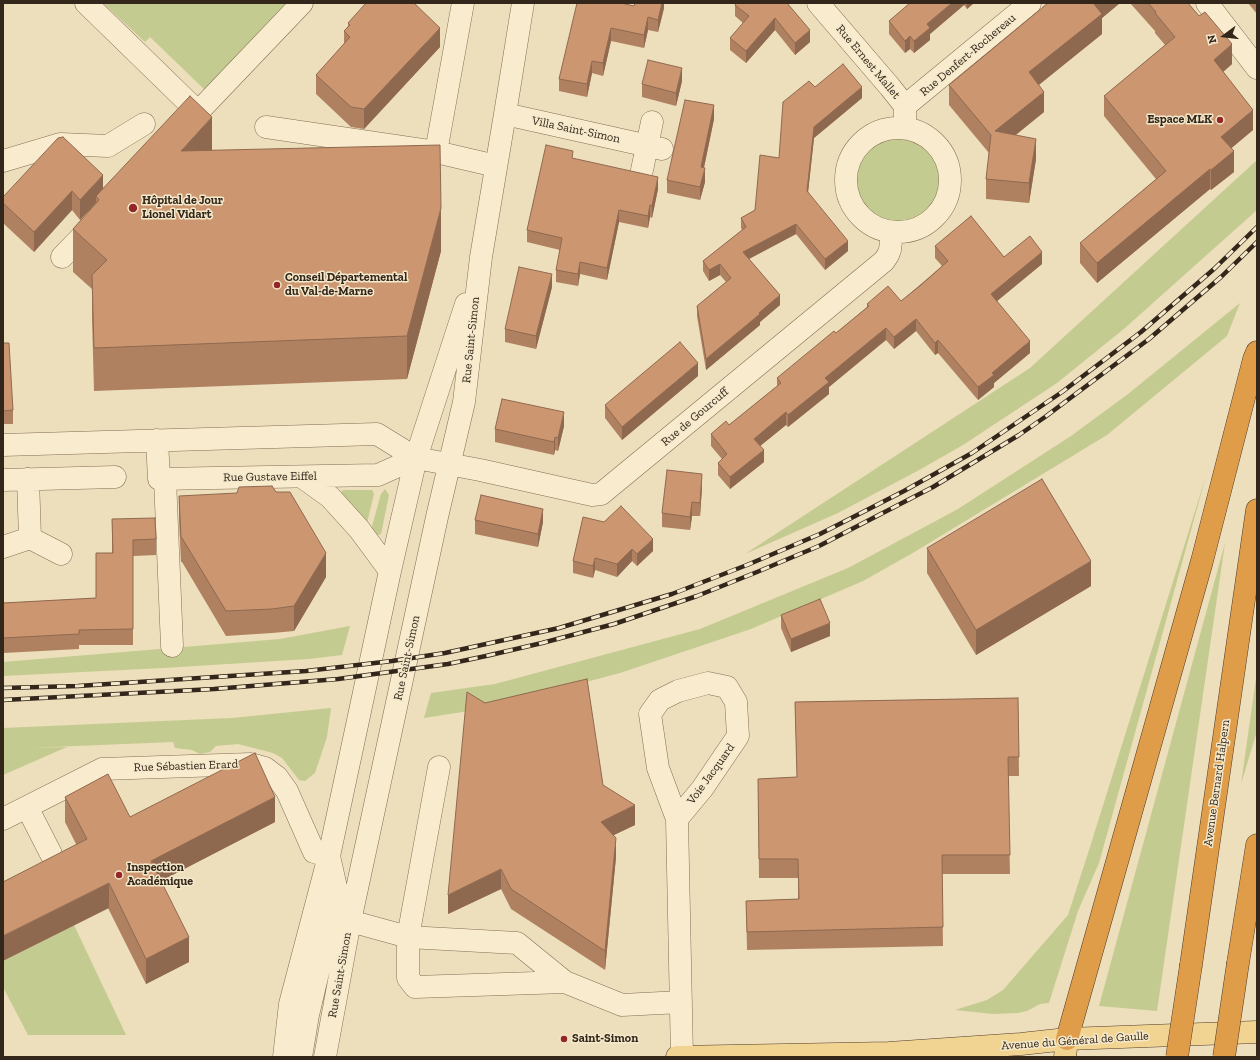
<!DOCTYPE html>
<html>
<head>
<meta charset="utf-8">
<style>
  body { margin:0 }
  #map { position:relative; width:1260px; height:1060px; overflow:hidden; background:#eddebc; font-family:"Zilla Slab",serif }
  canvas { display:block }
  .frame { position:absolute; inset:0; border:4px solid #33261b; pointer-events:none }
  .north { position:absolute; left:1204px; top:16px; width:40px; height:40px; -webkit-text-stroke:3px #f5e9cb; paint-order:stroke; rotate:255deg; font-size:11px; font-weight:700; line-height:16px; text-align:center; color:#33261b }
  .north::after { content:''; display:block; margin:auto; width:14px; height:18px; background:#33261b; clip-path:polygon(50% 0,100% 100%,50% 72%,0 100%) }
</style>
</head>
<body>
<div id="map">
<canvas width="1260" height="1060"></canvas>
<div class="frame"></div>
<div class="north">N</div>
</div>
<script>
const g = document.querySelector('canvas').getContext('2d');
g.lineJoin = 'round';
function fillPath(path, color) { g.fillStyle = color; g.fill(path, 'evenodd'); }
const toPath = rows => new Path2D(rows.map(r => 'M' + r).join(''));
function trace(path, color, width, dash) { g.strokeStyle = color; g.lineWidth = width; g.lineCap = dash ? 'butt' : 'round'; g.setLineDash(dash || []); g.stroke(path); }
function drawText(font, color, halo, rows, align = 'center') {
  g.font = font + ' "Zilla Slab",serif'; g.lineWidth = 3; g.setLineDash([]); g.textBaseline = 'middle'; g.strokeStyle = halo; g.fillStyle = color; for (const [text, x, y, turn = 0] of rows) {
    g.save(); g.translate(x, y); g.rotate((+turn || 0) * Math.PI / 180); g.textAlign = isNaN(turn) ? turn : align; if (halo) g.strokeText(text, 0, 0); g.fillText(text, 0, 0); g.restore();
  }
}
fillPath(toPath([
  [103,3,283,3,288,7,207,92,150,37,145,42],
  '855 180a43 43 0 1 1 86 0a43 43 0 1 1-86 0Z',
  [1257,160,1257,210,1125,328,1057,383,963,445,921,469,838,513,745,554,1030,368],
  [1240,303,1227,336,1107,435,911,554,863,581,751,629,620,673,488,708,424,718,431,693,495,684,700,629,848,568,958,509,1071,436,1128,394],
  [1206,476,1099,863,1078,911,1049,1003,1040,1004,1027,1011,1018,1013,993,1014,955,1010,987,1000,1003,990,1068,915,1090,847],
  [385,489,389,495,381,534,375,536,371,530,381,494],
  [343,490,372,490,374,494,367,523,340,493],
  [1225,543,1157,1011,1099,1006],
  [350,626,342,655,309,659,163,668,3,676,3,662,280,639],
  [1257,671,1257,731,1241,784],
  [331,708,327,737,315,773,305,781,299,780,282,758,273,753,238,744,216,746,210,752,200,754,192,750,175,748,173,742,28,748,67,747,3,775,3,728,232,718],
  [74,925,126,1035,28,1035,3,987,3,961]
]), '#c4cb90');
const minor = toPath([
  [86,3,198,112,302,3],
  [818,3,890,87,905,106,905,120],
  [1207,3,1257,68],
  [905,106,1030,3],
  [505,114,662,149],
  [266,127,436,152,496,166],
  '846 180a52 52 0 1 1 104 0a52 52 0 1 1-104 0Z',
  [436,152,463,3],
  [3,161,60,144,108,146,144,124],
  [642,170,652,122],
  [62,257,94,224],
  [157,440,159,479,378,475,416,458],
  [3,445,377,434,416,458,480,470,592,495,601,494,884,261,888,255,890,250,892,232],
  [302,477,330,497,359,529,390,571],
  [165,479,172,646],
  [3,480,115,477],
  [30,538,61,554],
  [3,547,30,538,28,479],
  [27,807,51,854],
  [3,819,102,769,251,764,265,768,277,777,287,791,314,852,329,856,290,1004,284,1057],
  [677,819,702,789,738,736,736,702,727,687,708,683,678,691,660,700,650,714,658,768,677,819,682,1057],
  [350,921,408,937,439,767],
  [565,982,415,987,408,978,408,937,517,943,565,982,622,1005,681,1002],
  [301,1057,308,1015,337,892,329,856,390,571,416,458,466,304],
  [325,1057,350,921,437,517,464,402,481,257,505,114,523,3]
]);
const major = toPath([
  [677,1057,889,1053,1021,1044,1067,1039,1257,1032],
  [1065,1057,1067,1039]
]);
const highway = toPath([
  [1238,963,1257,845],
  [1191,965,1257,510],
  [1067,1039,1202,561,1254,359,1257,352]
]);
trace(minor, '#846e56', 23);
trace(major, '#523c2a', 23);
trace(highway, '#523c2a', 23);
trace(minor, '#f9ecce', 22);
trace(major, '#f2d492', 22);
trace(highway, '#df9d4a', 22);
const rail = toPath([
  [3,688,78,686,306,671,392,661,445,653,559,628,672,594,747,565,820,534,904,491,972,453,1062,392,1141,332,1214,269,1257,227],
  [3,700,214,689,338,679,448,664,486,656,542,643,614,624,697,596,757,572,819,546,933,487,1019,435,1045,417,1149,339,1221,277,1257,242]
]);
trace(rail, '#33261b', 4.5);
trace(rail, '#f5e9cb', 3, [9]);
const highwayBridge = toPath([
  [1177,1057,1191,965],
  [1224,1057,1238,963]
]);
trace(highwayBridge, '#523c2a', 23, []);
trace(highwayBridge, '#df9d4a', 22);
fillPath(toPath([
  [664,3,664,8,658,32,648,30,644,48,611,41,603,76,592,73,587,97,559,91,559,79,634,6],
  [787,3,810,42,795,55,775,30,746,63,730,50,730,38,743,23,735,16,735,5],
  [910,3,974,3,967,9,964,5,930,34,930,40,914,53,910,49,905,53,889,34,889,21],
  [1048,3,1120,3,1102,18,1102,34,1038,85,1044,112,1015,135,1036,159,1029,203,986,199,986,179,989,153,949,105,949,85],
  [1130,3,1188,3,1232,64,1223,72,1253,130,1231,148,1234,172,1211,190,1210,189,1097,283,1080,263,1080,243,1156,179,1104,116,1104,96,1165,45,1155,33,1155,31],
  [1248,3,1257,3,1257,14],
  [348,23,440,47,364,129,351,127,316,94,316,75,344,44,344,31,348,26],
  [682,81,676,106,642,97,642,84],
  [815,87,862,98,814,138,808,192,848,251,825,270,796,234,749,259,780,305,760,322,760,325,706,370,697,316,697,306,726,282,720,275,709,281,703,271,703,261,742,230,741,228,741,218,755,210,779,158],
  [714,119,704,168,705,182,700,200,667,193,667,180],
  [212,150,441,251,407,379,94,391,92,318,92,289,73,272,73,229,96,204,96,203,80,220,72,210,34,252,3,223,3,197,103,188],
  [573,158,658,189,652,218,650,217,648,228,619,222,607,280,580,274,578,286,556,282,556,270,560,250,527,242,527,230],
  [935,246,1042,264,997,301,1030,353,994,383,994,387,978,400,938,353,935,355,916,331,894,349,886,340,881,344,829,387,829,394,788,427,786,425,760,446,764,462,730,489,718,475,718,463,722,459,711,446,711,434,729,425,777,386,777,378,836,333,867,307,867,304,901,301,942,266,935,258],
  [552,287,536,349,505,342,505,329],
  [3,343,13,410,13,424,3,424],
  [698,376,622,440,605,418,605,405],
  [564,426,558,451,555,450,554,455,495,442,495,429],
  [702,487,700,516,692,516,690,530,662,527,662,513],
  [179,496,326,577,294,631,272,633,226,636,182,562,181,562,179,520],
  [583,517,653,551,637,566,632,561,617,577,595,570,593,578,573,573,573,561],
  [112,519,156,539,156,555,133,556,133,645,79,645,79,649,3,653,3,603,96,598,112,553],
  [475,520,543,522,538,547,475,534],
  [927,548,1091,586,976,655,927,573],
  [781,615,830,636,791,652,781,628],
  [1018,698,1019,776,1008,776,1010,874,942,874,943,946,747,950,746,901,798,899,798,878,759,878,758,779,797,777,795,702],
  [603,785,635,825,614,835,616,857,605,970,511,909,501,889,448,914],
  [65,797,130,817,275,822,161,881,189,962,146,984,65,822]
]), '#af8161');
fillPath(toPath([
  [662,3,664,3,664,8,658,32,658,20],
  [952,3,964,3,964,5,930,34,930,40,914,53,914,41,927,24],
  [967,3,974,3,967,9],
  [1096,3,1120,3,1102,18,1102,34,1029,93,1029,72],
  [648,17,648,30,644,48,644,35],
  [775,18,775,30,746,63,746,51],
  [440,28,440,47,364,129,364,109],
  [611,28,611,41,603,76,603,63],
  [810,30,810,42,795,55,795,43],
  [910,36,910,49,905,53,905,41],
  [1232,44,1232,64,1214,80,1214,60],
  [592,61,592,73,587,97,587,84],
  [682,68,682,81,676,106,676,93],
  [862,87,862,98,814,138,807,202,807,191,814,127],
  [1044,92,1044,112,995,152,995,131],
  [714,105,714,119,701,181,701,167],
  [1253,110,1253,130,1221,157,1221,137],
  [212,117,212,160,181,151],
  [1036,139,1036,159,1029,203,1029,183],
  [1234,151,1234,172,1211,190,1211,170],
  [705,168,705,182,700,200,700,187],
  [1210,169,1210,189,1097,283,1097,263],
  [103,175,103,195,96,196,96,203,80,220,80,200],
  [658,177,658,189,652,218,652,206],
  [72,191,72,210,34,252,34,232],
  [650,205,650,217,648,228,648,216],
  [441,208,441,251,407,379,407,336],
  [619,210,619,222,607,280,607,268],
  [796,224,796,234,743,262,743,252],
  [848,241,848,251,825,270,825,259],
  [1042,252,1042,264,991,306,991,294],
  [580,262,580,274,578,286,578,274],
  [720,264,720,275,709,281,709,270],
  [552,274,552,287,536,349,536,336],
  [780,295,780,305,760,322,760,325,706,370,706,359,759,313],
  [916,319,916,331,894,349,894,337],
  [886,328,886,340,881,344,829,387,829,394,788,427,788,415,825,378,881,332],
  [938,340,938,353,935,355,935,343],
  [1030,341,1030,353,994,383,994,387,978,400,978,387,992,373],
  [698,363,698,376,622,440,622,427],
  [564,412,564,426,558,451,558,438],
  [786,412,786,425,754,451,754,439],
  [555,437,555,450,554,455,554,442],
  [764,450,764,462,730,489,730,477],
  [702,474,702,487,700,516,700,503],
  [692,502,692,516,690,530,690,517],
  [543,509,543,522,538,547,538,534],
  [653,539,653,551,637,566,637,554],
  [632,549,632,561,617,577,617,564],
  [326,553,326,577,294,631,294,606],
  [595,558,595,570,593,578,593,566],
  [1091,561,1091,586,976,655,976,630],
  [830,623,830,636,791,652,791,639],
  [275,797,275,822,151,886,151,861],
  [635,805,635,825,601,841,601,822],
  [616,838,616,857,605,970,605,951],
  [501,869,501,889,448,914,448,895],
  [109,883,109,908,3,961,3,936],
  [189,937,189,962,146,984,146,959]
]), '#8f694f');
const building = toPath([
  [366,3,414,3,440,28,364,109,351,107,316,75,350,37,344,31,350,25,348,23,366,3],
  [577,3,621,3,634,6,635,3,662,3,658,20,648,17,644,35,611,28,603,63,592,61,587,84,559,79,577,3],
  [736,3,787,3,810,30,795,43,775,18,746,51,730,38,749,16,735,5,736,3],
  [910,3,952,3,927,24,930,28,914,41,910,36,905,41,889,21,910,3],
  [1048,3,1096,3,1094,4,1102,14,1029,72,1044,92,995,131,1036,139,1029,183,986,179,991,135,949,85,1048,3],
  [1148,3,1188,3,1199,16,1205,12,1232,44,1214,60,1253,110,1221,137,1234,151,1211,170,1210,169,1097,263,1080,243,1166,171,1104,96,1175,37,1155,13,1156,12,1148,3],
  [648,60,682,68,676,93,642,84,648,60],
  [843,64,862,87,814,127,807,191,848,241,825,259,796,224,743,252,780,295,759,313,760,314,706,359,697,306,731,278,720,264,709,270,703,261,746,227,741,218,755,210,760,155,779,158,783,102,809,81,815,87,843,64],
  [190,96,212,117,181,151,440,145,441,208,407,336,94,348,92,275,107,260,73,229,99,200,96,196,190,96],
  [685,100,714,105,701,167,705,168,700,187,667,180,685,100],
  [63,137,103,175,80,200,72,191,34,232,3,203,3,197,58,138,63,137],
  [546,145,573,151,572,158,658,177,652,206,650,205,648,216,619,210,607,268,580,262,578,274,556,270,562,238,527,230,546,145],
  [971,216,1004,257,1030,236,1042,252,991,294,1030,341,992,373,994,375,978,387,938,340,935,343,916,319,894,337,886,328,881,332,825,378,829,382,788,415,786,412,754,439,764,450,730,477,718,463,727,454,711,434,726,421,729,425,781,383,777,378,834,331,836,333,869,306,867,304,888,286,901,301,921,285,948,261,935,246,971,216],
  [519,267,552,274,536,336,505,329,519,267],
  [680,342,698,363,622,427,605,405,680,342],
  [3,343,9,343,13,410,3,411,3,343],
  [502,399,564,412,558,438,555,437,554,442,495,429,502,399],
  [667,470,702,474,700,503,692,502,690,517,662,513,667,470],
  [1042,479,1091,561,976,630,927,548,1042,479],
  [272,486,276,492,290,492,326,553,294,606,272,609,226,611,182,538,181,538,179,496,237,493,239,487,272,486],
  [481,495,543,509,538,534,475,520,481,495],
  [621,506,653,539,637,554,632,549,617,564,595,558,593,566,573,561,583,517,604,522,621,506],
  [155,518,156,539,133,540,133,629,79,630,79,634,3,638,3,603,96,598,96,553,113,553,112,519,155,518],
  [820,599,830,623,791,639,781,615,820,599],
  [587,679,603,785,635,805,601,822,616,838,605,951,511,889,501,869,448,895,467,692,485,703,587,679],
  [1018,698,1019,757,1008,757,1010,855,942,855,943,927,747,932,746,901,799,899,798,859,759,859,758,779,797,777,795,702,1018,698],
  [255,753,275,797,151,861,189,937,146,959,109,883,3,936,3,882,87,839,65,797,108,774,130,817,255,753]
]);
fillPath(building, '#cc9671');
trace(building, '#8f694f', 1);
for (const [x, y, r, color] of [
  [1220,120,4,"#932627"],
  [133,208,5,"#932627"],
  [277,285,4,"#932627"],
  [119,875,4,"#932627"],
  [564,1039,4,"#932627"]
]) { const dot = new Path2D(); dot.arc(x, y, r, 0, 2 * Math.PI); g.fillStyle = color; g.fill(dot); trace(dot, '#f5e9cb', 1.5); }
drawText('12px', '#33261b', '#f5e9cb', [
  ["Rue Denfert-Rochereau",968,55,-40],
  ["Rue Ernest Mallet",868,62,50],
  ["Villa Saint-Simon",576,130,12],
  ["Rue Saint-Simon",471,340,-84],
  ["Rue de Gourcuff",695,417,-40],
  ["Rue Gustave Eiffel",270,477,-1],
  ["Rue Saint-Simon",407,658,-78],
  ["Rue Sébastien Erard",186,766,-2],
  ["Voie Jacquard",711,774,-54],
  ["Avenue Bernard Halpern",1217,783,-82],
  ["Rue Saint-Simon",340,975,-80],
  ["Avenue du Général de Gaulle",1075,1041,-4]
]);
drawText('bold 12px', '#33261b', '#f5e9cb', [
  ["Espace MLK",1212,120,"right"],
  ["Hôpital de Jour",142,201],
  ["Lionel Vidart",142,215],
  ["Conseil Départemental",285,278],
  ["du Val-de-Marne",285,292],
  ["Inspection",127,868],
  ["Académique",127,882],
  ["Saint-Simon",572,1039]
], 'left');
</script>
</body>
</html>
